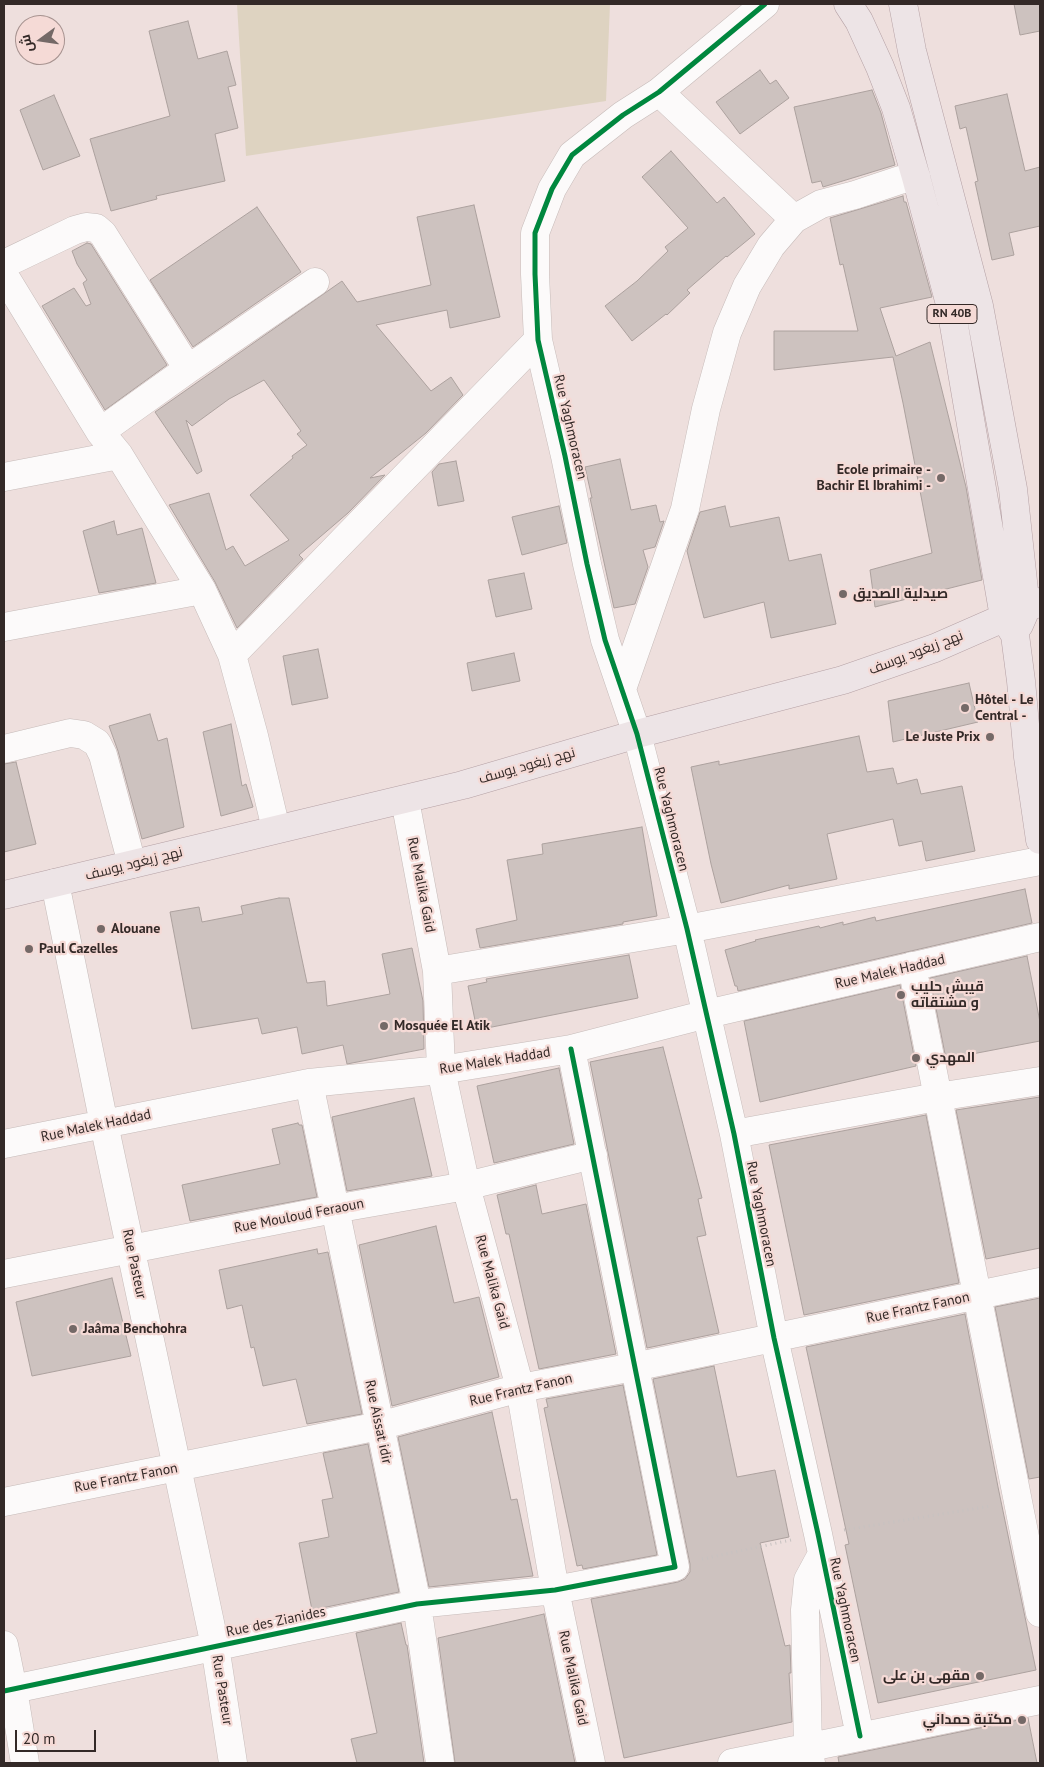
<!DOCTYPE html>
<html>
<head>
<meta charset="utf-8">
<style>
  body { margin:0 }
  #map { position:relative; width:1044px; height:1767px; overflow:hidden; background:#eedfdd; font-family:"PT Sans",Cairo,sans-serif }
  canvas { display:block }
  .frame { position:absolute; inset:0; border:5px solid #332927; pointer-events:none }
  .north { position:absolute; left:15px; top:15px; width:50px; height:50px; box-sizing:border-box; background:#f5dad6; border:1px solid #a79390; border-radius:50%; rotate:256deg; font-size:14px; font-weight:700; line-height:20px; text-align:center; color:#332927 }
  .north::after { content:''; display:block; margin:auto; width:18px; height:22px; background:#746967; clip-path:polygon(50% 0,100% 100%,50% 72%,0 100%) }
  .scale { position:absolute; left:15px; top:1730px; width:81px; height:22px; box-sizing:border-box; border:2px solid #332927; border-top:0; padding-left:6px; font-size:15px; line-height:18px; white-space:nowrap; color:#332927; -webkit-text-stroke:4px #f5dad6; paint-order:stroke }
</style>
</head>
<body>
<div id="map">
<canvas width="1044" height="1767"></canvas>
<div class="frame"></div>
<div class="north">ش</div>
<div class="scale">20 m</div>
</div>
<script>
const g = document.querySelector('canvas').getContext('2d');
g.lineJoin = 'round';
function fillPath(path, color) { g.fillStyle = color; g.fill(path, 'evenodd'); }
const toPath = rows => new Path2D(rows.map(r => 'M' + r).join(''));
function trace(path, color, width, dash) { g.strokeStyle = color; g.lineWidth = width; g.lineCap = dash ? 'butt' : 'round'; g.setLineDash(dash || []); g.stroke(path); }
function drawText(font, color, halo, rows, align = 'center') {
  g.font = font + ' "PT Sans",Cairo,sans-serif'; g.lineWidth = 4.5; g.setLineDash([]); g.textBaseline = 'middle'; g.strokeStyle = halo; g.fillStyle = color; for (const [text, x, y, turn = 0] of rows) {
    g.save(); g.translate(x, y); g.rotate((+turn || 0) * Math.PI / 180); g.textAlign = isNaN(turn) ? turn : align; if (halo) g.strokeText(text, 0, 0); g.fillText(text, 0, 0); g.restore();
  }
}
fillPath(toPath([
  [237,4,610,4,606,101,246,156]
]), '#ded3c1');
const building = toPath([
  [1014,4,1040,4,1040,31,1020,35,1014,4],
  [188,21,198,59,227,51,236,85,228,87,238,128,215,134,225,181,156,196,157,199,111,211,90,139,170,116,149,31,188,21],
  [760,70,770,84,776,80,789,98,740,134,716,102,760,70],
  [872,90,881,113,895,165,823,187,821,181,812,183,794,107,872,90],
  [1007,94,1025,171,1040,167,1040,226,1009,233,1014,255,992,260,975,182,978,181,966,127,960,129,955,106,1007,94],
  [54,95,80,156,43,170,20,110,54,95],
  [671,151,717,203,724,197,755,234,727,257,726,256,687,290,690,293,667,315,666,314,632,341,605,306,637,281,668,251,665,247,688,228,642,177,671,151],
  [903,196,904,202,906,202,932,297,880,308,896,356,930,342,966,487,982,580,875,607,870,570,932,553,903,403,893,357,774,370,774,331,858,331,843,264,840,265,830,218,903,196],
  [474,205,500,317,450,328,447,310,376,325,431,391,451,377,463,395,426,433,370,478,385,475,348,513,299,555,303,559,237,628,215,582,169,505,209,493,226,550,233,546,245,566,289,540,250,495,293,458,292,456,307,445,297,434,301,431,264,380,229,399,192,426,186,420,202,471,197,474,155,412,342,281,357,302,431,285,417,217,474,205],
  [257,207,301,272,193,347,150,280,257,207],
  [87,243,91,244,167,365,105,410,42,306,74,288,86,306,91,304,83,283,87,280,77,264,72,251,87,243],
  [620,459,631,510,656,505,660,522,664,521,655,547,643,550,648,567,635,604,614,608,590,498,592,498,585,467,620,459],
  [456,461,464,501,438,506,432,472,439,464,456,461],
  [559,506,567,543,522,555,512,517,559,506],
  [725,506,730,527,779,517,789,561,821,554,836,624,771,638,764,602,704,618,687,551,700,512,725,506],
  [114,521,117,535,142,528,156,583,99,593,83,531,114,521],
  [524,573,532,609,496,617,488,580,524,573],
  [318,649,328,698,292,705,283,656,318,649],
  [514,653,520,681,472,691,467,663,514,653],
  [969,683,978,722,893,742,888,701,969,683],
  [150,714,158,741,167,738,184,827,142,839,118,751,109,726,150,714],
  [231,724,242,786,246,784,253,807,221,816,203,732,231,724],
  [859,736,867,772,893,768,897,784,917,779,921,794,962,786,975,851,926,861,922,841,899,846,893,819,827,834,837,879,789,889,789,885,721,903,711,864,691,767,719,761,719,765,859,736],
  [16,762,36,844,4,852,4,764,16,762],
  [642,827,657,916,623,922,623,924,480,948,476,929,517,920,507,860,543,854,542,844,642,827],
  [1025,889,1032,923,738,991,737,986,735,986,725,950,756,941,755,940,819,926,820,928,843,922,843,925,875,917,876,921,1025,889],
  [279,898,289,898,307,983,325,981,327,1006,390,994,382,954,412,948,423,1001,424,1049,347,1064,343,1045,302,1054,297,1027,262,1034,258,1018,192,1029,170,912,199,907,202,922,243,914,241,906,279,898],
  [629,955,638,998,477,1030,468,986,487,982,486,979,629,955],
  [1027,956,1040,1022,1040,1041,946,1059,930,978,1027,956],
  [900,985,916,1066,760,1102,744,1021,900,985],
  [663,1047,702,1198,698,1199,706,1235,697,1237,719,1333,647,1348,590,1062,663,1047],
  [559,1068,574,1144,494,1163,477,1086,559,1068],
  [1040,1097,1040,1248,986,1259,956,1110,1040,1097],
  [414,1098,432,1176,347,1191,332,1117,414,1098],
  [926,1115,959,1283,804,1315,769,1145,926,1115],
  [298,1123,299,1125,302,1125,317,1197,190,1221,182,1185,280,1164,272,1129,298,1123],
  [536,1185,542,1214,586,1204,616,1354,539,1369,509,1234,506,1234,497,1195,536,1185],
  [436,1226,454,1303,479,1297,499,1377,392,1406,359,1245,436,1226],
  [317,1249,318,1254,328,1252,362,1414,307,1424,296,1379,263,1386,254,1347,251,1348,242,1305,227,1309,219,1270,317,1249],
  [112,1278,131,1356,32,1376,16,1302,112,1278],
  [1040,1298,1040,1477,1029,1479,995,1307,1040,1298],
  [965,1314,998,1487,1036,1670,878,1703,845,1545,849,1544,806,1347,965,1314],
  [714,1366,737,1477,775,1470,789,1537,760,1543,785,1646,790,1645,791,1673,789,1673,792,1722,624,1758,591,1599,678,1582,685,1579,690,1572,690,1564,653,1379,714,1366],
  [623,1385,657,1555,583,1569,582,1565,577,1566,544,1408,548,1407,546,1399,623,1385],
  [492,1412,511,1500,517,1499,533,1576,429,1587,398,1437,492,1412],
  [368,1444,399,1592,312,1610,299,1543,329,1537,322,1500,333,1498,323,1453,368,1444],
  [544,1614,575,1763,455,1763,438,1638,544,1614],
  [401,1623,406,1645,407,1645,424,1763,357,1763,351,1739,377,1733,356,1633,401,1623],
  [1028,1718,1037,1763,839,1763,838,1757,1028,1718]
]);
fillPath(building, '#cdc2bf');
trace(building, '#aca19e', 1);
const street = toPath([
  [765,4,659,92,623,115,572,155,552,189,535,233,535,274,538,340,565,456,587,564,605,640,637,734,687,929,734,1134,774,1338,818,1534,860,1736],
  [659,92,794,219],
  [4,264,75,230,86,227,96,228,103,234,188,369],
  [4,275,100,432,119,455,202,590,232,655],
  [100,432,188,369,315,282],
  [4,477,119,455],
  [4,627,202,590],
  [622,689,685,509,706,409,727,333,747,286,771,246,794,219,821,204,855,195,900,180,916,177],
  [4,749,70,733,84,735,97,743,103,755,132,864],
  [405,800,437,971,441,1070,466,1186,520,1388,555,1590,591,1763],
  [276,829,254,736,232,655,538,340],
  [55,883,104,1124,215,1646,233,1763],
  [912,966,1040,1613],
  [437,971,687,929,1040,861],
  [309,1083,417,1604,440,1763],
  [734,1134,937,1097,1040,1081],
  [4,1144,309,1083,441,1070,571,1049,707,1014,1040,937],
  [4,1274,334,1209,466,1186,593,1155],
  [4,1502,379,1426,520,1388,634,1367,1040,1282],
  [4,1645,13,1689,25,1763],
  [4,1691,417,1604,555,1590,675,1567,571,1049],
  [732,1763,1040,1700],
  [811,1763,808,1749,805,1610,808,1580,822,1554]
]);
const primary = toPath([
  [848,4,859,21,880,67,896,108,916,177,951,308,1004,617,1015,635,1021,681,1028,757,1040,840],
  [903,4,912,51,979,306,1013,489,1026,609,1019,625],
  [4,895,463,785,637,734,843,680,935,648,1040,602]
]);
trace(street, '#c6bbb9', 29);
trace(primary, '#b5a1a5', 29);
trace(toPath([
  [844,1530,991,1506],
  [702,1559,791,1540]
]), '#c7c2c1', 3, [1, 4]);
trace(street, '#fcfafa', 28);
trace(primary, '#ede4e6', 28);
trace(toPath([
  [765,4,659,92,623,115,572,155,552,189,535,233,535,274,538,340,565,456,587,564,605,640,637,734,687,929,734,1134,774,1338,818,1534,860,1736],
  [4,1691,417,1604,555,1590,675,1567,571,1049]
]), '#00873e', 5);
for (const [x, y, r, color] of [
  [941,478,5,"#746967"],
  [843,594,5,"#746967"],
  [965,708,5,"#746967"],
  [990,737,5,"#746967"],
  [101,929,5,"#746967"],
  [29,949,5,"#746967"],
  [901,995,5,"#746967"],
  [384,1026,5,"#746967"],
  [916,1058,5,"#746967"],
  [73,1329,5,"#746967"],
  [980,1676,5,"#746967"],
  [1022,1720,5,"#746967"]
]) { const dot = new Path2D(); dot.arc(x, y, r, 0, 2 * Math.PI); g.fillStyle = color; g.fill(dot); trace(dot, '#f5dad6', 2); }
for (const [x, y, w] of [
  [952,314,50]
]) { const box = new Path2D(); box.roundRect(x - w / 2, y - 9.5, w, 19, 4); g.fillStyle = '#f5dad6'; g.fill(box); trace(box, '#332927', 1); }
drawText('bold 12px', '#332927', null, [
  ["RN 40B",952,314]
]);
drawText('14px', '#332927', '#f5dad6', [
  ["Rue Yaghmoracen",570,427,77],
  ["نهج زيغود يوسف",916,653,-21],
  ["نهج زيغود يوسف",527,766,-16],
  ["Rue Yaghmoracen",671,819,76],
  ["نهج زيغود يوسف",134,864,-14],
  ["Rue Malika Gaid",421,885,79],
  ["Rue Malek Haddad",890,972,-13],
  ["Rue Malek Haddad",495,1061,-9],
  ["Rue Malek Haddad",96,1126,-12],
  ["Rue Yaghmoracen",761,1214,79],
  ["Rue Mouloud Feraoun",299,1216,-11],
  ["Rue Pasteur",134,1264,78],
  ["Rue Malika Gaid",492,1282,75],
  ["Rue Frantz Fanon",918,1308,-12],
  ["Rue Frantz Fanon",521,1390,-13],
  ["Rue Aissat idir",378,1422,78],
  ["Rue Frantz Fanon",126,1478,-11],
  ["Rue Yaghmoracen",845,1610,78],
  ["Rue des Zianides",276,1622,-12],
  ["Rue Malika Gaid",573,1678,78],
  ["Rue Pasteur",222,1690,81]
]);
drawText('bold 14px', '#332927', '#f5dad6', [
  ["Ecole primaire -",931,470,"right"],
  ["Bachir El Ibrahimi -",931,486,"right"],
  ["صيدلية الصديق",853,594],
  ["Hôtel - Le",975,700],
  ["Central -",975,716],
  ["Le Juste Prix",980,737,"right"],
  ["Alouane",111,929],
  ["Paul Cazelles",39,949],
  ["قيبش حليب",911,987],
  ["و مشتقاته",911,1003],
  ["Mosquée El Atik",394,1026],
  ["المهدي",926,1058],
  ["Jaâma Benchohra",83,1329],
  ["مقهى بن على",970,1676,"right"],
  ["مكتبة حمداني",1012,1720,"right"]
], 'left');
</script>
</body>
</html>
